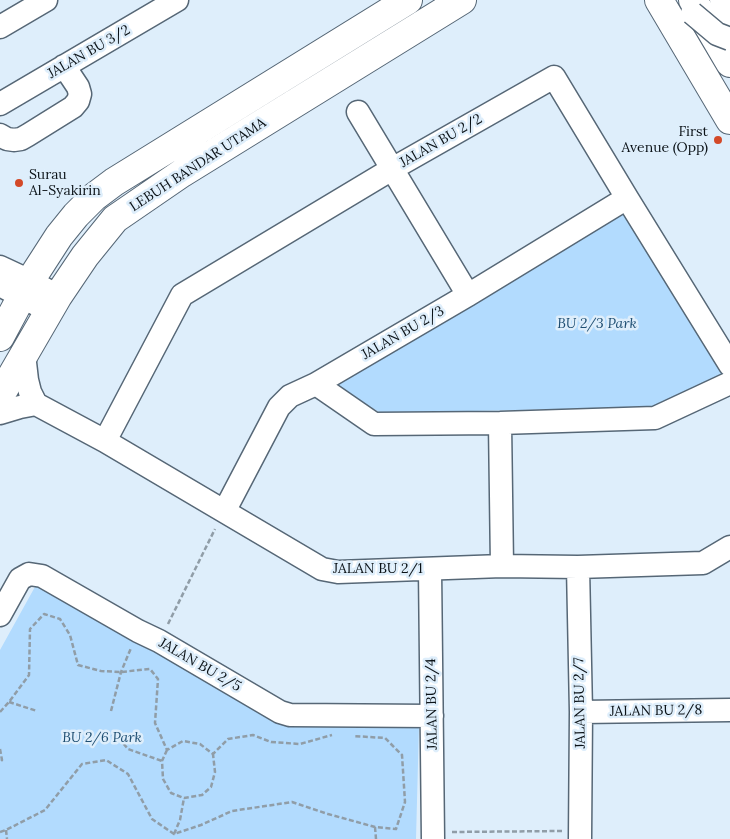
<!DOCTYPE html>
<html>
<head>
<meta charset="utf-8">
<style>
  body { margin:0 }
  canvas { display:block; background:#deeefb }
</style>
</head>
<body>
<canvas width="730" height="839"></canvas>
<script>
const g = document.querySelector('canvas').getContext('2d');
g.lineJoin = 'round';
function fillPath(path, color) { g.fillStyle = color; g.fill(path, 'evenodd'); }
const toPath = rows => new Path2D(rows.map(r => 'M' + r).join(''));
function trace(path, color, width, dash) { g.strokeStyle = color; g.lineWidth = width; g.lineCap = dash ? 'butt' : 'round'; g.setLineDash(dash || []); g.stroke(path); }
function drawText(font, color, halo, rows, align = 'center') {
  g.font = font + ' Lora,serif'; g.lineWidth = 5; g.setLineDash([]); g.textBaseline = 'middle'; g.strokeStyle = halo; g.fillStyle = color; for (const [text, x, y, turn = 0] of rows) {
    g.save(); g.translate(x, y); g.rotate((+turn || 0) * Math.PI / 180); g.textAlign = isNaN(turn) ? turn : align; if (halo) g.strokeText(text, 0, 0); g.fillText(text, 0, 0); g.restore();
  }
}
fillPath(toPath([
  [625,207,728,373,660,407,381,413,334,386],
  [36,585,288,721,419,725,416,839,0,839,0,650]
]), '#b2dbfe');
const minor = toPath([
  [721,0,730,16],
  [0,27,46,0],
  [0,104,177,0],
  [358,112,468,295],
  [0,135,7,139,14,140,21,139,28,135,73,107,78,101,80,94,78,87,64,66],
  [0,267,30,281,58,296],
  [0,285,49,311],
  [24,354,27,380,30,392,36,404,105,441,322,569,338,572,502,566,578,567,703,563,730,547],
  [316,384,374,424,500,423,655,418,730,383],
  [0,413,20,407,36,404],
  [500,423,502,566],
  [105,441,182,295,392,169,554,77,627,198,730,365],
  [225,510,279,407,290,396,316,384,468,295,627,198],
  [578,567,581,712,580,839],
  [430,569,433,839],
  [0,615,20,579,29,574,42,576,138,631,159,641,280,712,290,715,432,716],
  [581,712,730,710]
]);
const major = toPath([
  [659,0,730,120],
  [693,0,730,63],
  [0,337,30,281,59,236,76,215,94,197,114,182,408,0],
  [0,396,58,296,85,256,115,219,182,173,462,0]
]);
trace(minor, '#566776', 25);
trace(major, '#566776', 30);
trace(toPath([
  [168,624,215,529],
  [9,702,37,711],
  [111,711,121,672,131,648],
  [0,712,9,702,29,675,30,629,44,614,60,619,70,635,78,665,101,671,121,672,150,669,158,679,155,723,167,750,183,741,200,744,213,754,228,739,253,735,271,742,300,744,332,735],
  [105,732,118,737,128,749,162,761],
  [0,749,2,760,0,762],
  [167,750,162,761,163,779,171,793,184,798,202,795,211,787,215,772,213,754],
  [375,827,376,839],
  [6,830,7,839],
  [0,832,6,830,45,810,82,764,106,760,128,774,152,819,174,834,201,825,232,811,292,802,328,814,375,827,396,829,405,802,402,755,385,738,353,736],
  [452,832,562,831],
  [174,834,180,820,184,798]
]), '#909da7', 2.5, [5, 2.5]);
trace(minor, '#fff', 22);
trace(major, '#fff', 28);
const minorBridge = toPath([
  [692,13,717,34,730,39]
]);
trace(minorBridge, '#566776', 25, []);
trace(minorBridge, '#fff', 22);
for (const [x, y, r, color] of [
  [718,140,5,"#d34928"],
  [19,183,5,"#d34928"]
]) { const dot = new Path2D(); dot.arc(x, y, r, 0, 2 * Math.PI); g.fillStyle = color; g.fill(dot); trace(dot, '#deeefb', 2); }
drawText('14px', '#0a1116', '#deeefb', [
  ["JALAN BU 3/2",89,52,-30],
  ["JALAN BU 2/2",441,141,-30],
  ["LEBUH BANDAR UTAMA",198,165,-33],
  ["JALAN BU 2/3",403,333,-30],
  ["JALAN BU 2/1",378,569],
  ["JALAN BU 2/5",200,665,30],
  ["JALAN BU 2/7",580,703,-91],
  ["JALAN BU 2/4",432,704,-91],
  ["JALAN BU 2/8",656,711,-1]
]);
drawText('14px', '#0a1116', '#deeefb', [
  ["First",708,132],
  ["Avenue (Opp)",708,148],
  ["Surau",29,175,"left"],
  ["Al-Syakirin",29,191,"left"]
], 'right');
drawText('italic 14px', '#1d4d71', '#deeefb', [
  ["BU 2/3 Park",597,324],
  ["BU 2/6 Park",102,738]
]);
</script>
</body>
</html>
